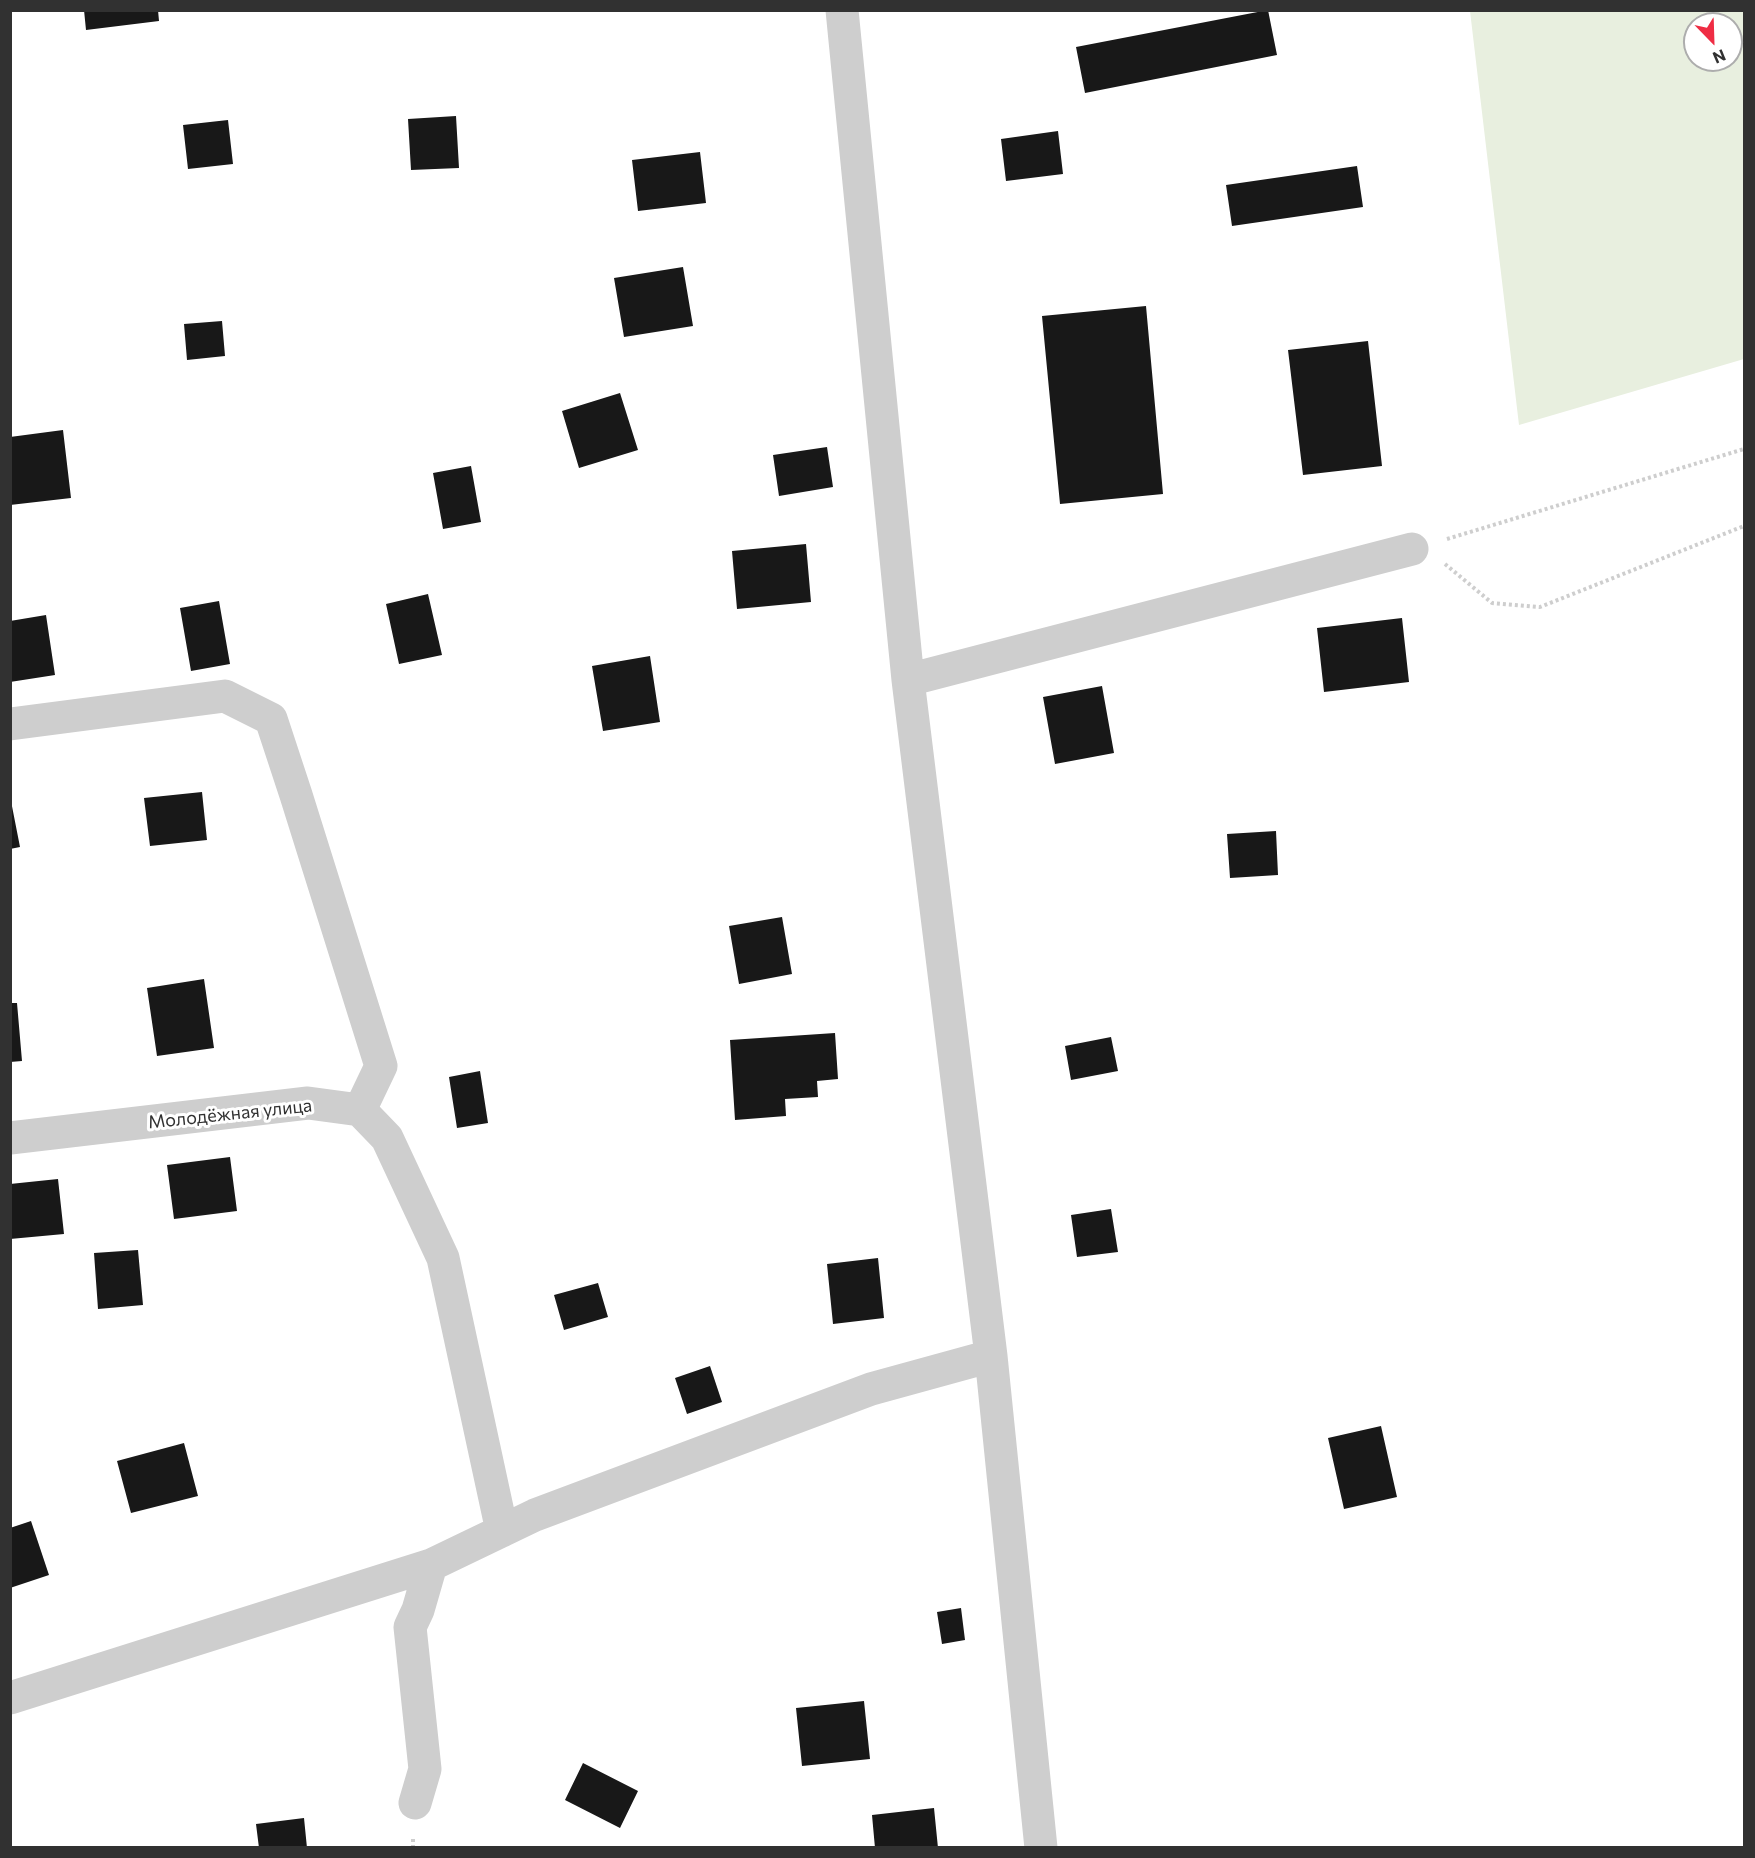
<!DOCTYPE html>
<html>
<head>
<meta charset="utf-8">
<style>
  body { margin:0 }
  #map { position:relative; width:1755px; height:1858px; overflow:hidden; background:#fff; font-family:Commissioner,sans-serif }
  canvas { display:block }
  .frame { position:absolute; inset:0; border:12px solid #313131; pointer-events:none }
  .north { position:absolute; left:1683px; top:12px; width:60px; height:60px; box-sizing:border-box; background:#fff; border:2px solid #adadad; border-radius:50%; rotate:157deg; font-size:16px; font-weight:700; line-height:24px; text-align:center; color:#313131 }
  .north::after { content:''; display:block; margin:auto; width:21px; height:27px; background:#ef2d44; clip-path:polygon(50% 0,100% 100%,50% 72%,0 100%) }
</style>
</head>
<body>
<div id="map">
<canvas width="1755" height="1858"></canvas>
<div class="frame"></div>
<div class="north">N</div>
</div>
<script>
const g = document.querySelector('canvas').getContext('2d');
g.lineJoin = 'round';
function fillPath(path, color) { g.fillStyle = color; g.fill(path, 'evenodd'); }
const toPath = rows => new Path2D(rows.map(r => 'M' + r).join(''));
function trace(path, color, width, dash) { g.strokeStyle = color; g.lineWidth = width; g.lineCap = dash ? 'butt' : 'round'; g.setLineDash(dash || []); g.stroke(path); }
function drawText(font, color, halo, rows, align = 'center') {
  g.font = font + ' Commissioner,sans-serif'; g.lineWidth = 6; g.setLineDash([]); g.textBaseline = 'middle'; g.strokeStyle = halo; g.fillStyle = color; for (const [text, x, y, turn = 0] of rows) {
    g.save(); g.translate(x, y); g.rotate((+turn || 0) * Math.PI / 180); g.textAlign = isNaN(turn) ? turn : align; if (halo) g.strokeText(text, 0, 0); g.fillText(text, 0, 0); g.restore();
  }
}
fillPath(toPath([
  [1470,11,1744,11,1744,359,1519,425],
  [1695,24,1731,24,1731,60,1695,60]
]), '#e8efdf');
fillPath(toPath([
  [84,10,158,10,159,21,86,30],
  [1268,10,1277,55,1085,93,1076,47],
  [456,116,459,168,411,170,408,119],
  [228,120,233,164,188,169,183,125],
  [1058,131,1063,174,1006,181,1001,139],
  [700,152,706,203,638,211,632,160],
  [1357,166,1363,207,1232,226,1226,185],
  [683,267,693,326,624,337,614,278],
  [1146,306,1163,494,1060,504,1042,316],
  [222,321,225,356,187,360,184,324],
  [1368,341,1382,466,1303,475,1288,350],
  [620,393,638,450,579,468,562,411],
  [63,430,71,498,10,505,10,437],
  [827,447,833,487,779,496,773,455],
  [471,466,481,522,443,529,433,473],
  [806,544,811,602,737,609,732,551],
  [428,594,442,655,399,664,386,604],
  [219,601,230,664,191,671,180,608],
  [46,615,55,675,10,682,10,621],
  [1402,618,1409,682,1324,692,1317,628],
  [650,656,660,722,603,731,592,666],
  [1102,686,1114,753,1055,764,1043,697],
  [202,792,207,840,150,846,144,798],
  [10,796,20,847,10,849],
  [1276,831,1278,875,1230,878,1227,834],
  [782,917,792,974,739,984,729,926],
  [204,979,214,1048,157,1056,147,988],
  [10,1003,17,1003,22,1061,10,1062],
  [835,1033,838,1079,817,1081,818,1097,785,1099,786,1116,735,1120,730,1040],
  [1111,1037,1118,1071,1071,1080,1065,1046],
  [480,1071,488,1123,457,1128,449,1077],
  [230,1157,237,1211,174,1219,167,1165],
  [58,1179,64,1234,10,1239,10,1184],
  [1111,1209,1118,1252,1077,1257,1071,1215],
  [138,1250,143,1305,98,1309,94,1253],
  [878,1258,884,1318,833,1324,827,1264],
  [598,1283,608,1317,564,1330,554,1295],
  [710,1366,722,1402,687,1414,675,1378],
  [1381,1426,1397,1497,1344,1509,1328,1438],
  [184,1443,198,1496,131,1513,117,1461],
  [31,1521,49,1575,10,1588,10,1528],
  [961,1608,965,1640,942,1644,937,1612],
  [864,1701,870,1759,802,1766,796,1708],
  [583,1763,638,1791,620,1828,565,1800],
  [934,1808,938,1848,875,1848,872,1815],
  [304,1818,307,1848,259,1848,256,1824]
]), '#181818');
trace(toPath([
  [1447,539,1744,449],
  [1445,564,1492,603,1540,607,1744,526],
  [413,1848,413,1837]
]), '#cecece', 4, [3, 3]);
trace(toPath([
  [842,10,908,680,991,1356,1041,1848],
  [908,680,1412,549],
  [10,724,225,696,271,719,296,795,381,1066,360,1110],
  [10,1138,308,1103,360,1110,387,1138,443,1258,502,1531],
  [10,1698,431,1565,535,1515,871,1389,991,1356],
  [415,1803,425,1769,410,1627,418,1610,431,1565]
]), '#cecece', 33);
drawText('18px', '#313131', '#fff', [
  ["Молодёжная улица",230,1114,-6]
]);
</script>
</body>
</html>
